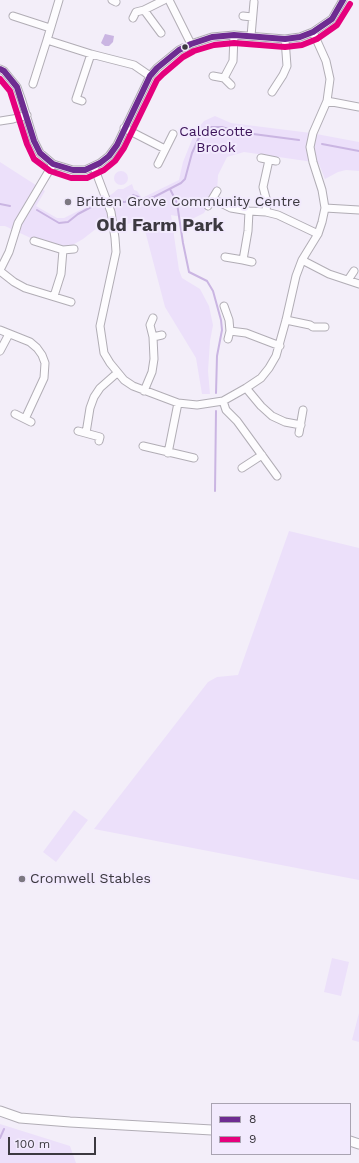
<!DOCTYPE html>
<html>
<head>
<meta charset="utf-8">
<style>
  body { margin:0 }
  #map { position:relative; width:359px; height:1163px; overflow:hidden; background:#f3eef9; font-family:"Work Sans",sans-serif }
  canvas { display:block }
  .legend { position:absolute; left:211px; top:1103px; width:140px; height:52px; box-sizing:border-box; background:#f2eafd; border:1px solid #a9a3b1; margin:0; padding:5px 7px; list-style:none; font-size:12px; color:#3c3940 }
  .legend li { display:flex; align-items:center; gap:8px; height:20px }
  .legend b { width:20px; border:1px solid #a9a3b1 }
  .scale { position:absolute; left:8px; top:1137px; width:88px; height:18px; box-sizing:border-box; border:2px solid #3c3940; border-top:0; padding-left:5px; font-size:12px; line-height:14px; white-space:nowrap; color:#3c3940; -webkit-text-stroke:3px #f2eafd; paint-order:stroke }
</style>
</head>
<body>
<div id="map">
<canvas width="359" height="1163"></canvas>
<ul class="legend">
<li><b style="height:5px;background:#6e2c91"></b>8</li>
<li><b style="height:5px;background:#e5007d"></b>9</li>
</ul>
<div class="scale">100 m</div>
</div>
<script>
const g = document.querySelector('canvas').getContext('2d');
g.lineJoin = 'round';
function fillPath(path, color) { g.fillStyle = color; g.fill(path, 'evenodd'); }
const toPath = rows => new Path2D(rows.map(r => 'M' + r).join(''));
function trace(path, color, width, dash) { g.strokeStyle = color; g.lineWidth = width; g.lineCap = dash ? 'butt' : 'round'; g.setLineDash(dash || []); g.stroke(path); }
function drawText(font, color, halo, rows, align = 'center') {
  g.font = font + ' "Work Sans",sans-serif'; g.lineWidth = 4; g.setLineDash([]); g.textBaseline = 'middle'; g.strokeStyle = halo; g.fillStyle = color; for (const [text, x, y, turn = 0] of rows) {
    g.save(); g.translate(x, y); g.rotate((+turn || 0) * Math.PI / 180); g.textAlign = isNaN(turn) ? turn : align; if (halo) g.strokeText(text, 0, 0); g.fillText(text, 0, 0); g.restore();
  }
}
fillPath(toPath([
  [215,116,231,123,311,133,359,142,359,171,346,170,338,172,325,179,319,164,313,162,244,152,227,157,218,175,217,191,204,213,192,219,171,215,179,270,182,278,200,289,209,306,213,325,210,341,208,371,210,394,202,394,196,358,165,307,142,219,122,226,97,228,83,239,67,248,35,240,5,226,0,226,0,162,45,191,36,206,57,218,64,218,112,194,118,189,123,189,132,184,134,190,137,191,142,198,179,180,183,162,195,132,204,121],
  '114 178a7 7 0 1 1 14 0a7 7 0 1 1-14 0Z',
  [289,531,359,548,359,880,94,829,208,682,217,677,238,675],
  [74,810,88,820,56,862,43,852],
  [332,958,349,962,341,996,324,992],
  [359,1013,359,1042,352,1040],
  [0,1124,70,1146,76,1163,0,1163]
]), '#ece0fa');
fillPath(toPath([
  [105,34,114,36,113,42,109,46,105,46,101,43],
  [133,194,139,196,141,199,141,201,137,207,134,207,124,202]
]), '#cab5e2');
trace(toPath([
  [322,144,359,151],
  [170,189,177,203,183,243,189,272,207,281,213,291,221,320,222,330,217,356,216,393],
  [118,201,124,202],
  [141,201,154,197,181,183,185,179,192,153,202,131,206,127,222,127,238,132,299,140],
  [0,204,10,206],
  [37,210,59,223,68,222,78,214,95,205],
  [215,491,216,411],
  [0,1138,4,1129]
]), '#cab5e2', 2);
const minor = toPath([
  [59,0,47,40,91,54,134,65,150,76],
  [112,0,116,2],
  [169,0,191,44],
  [144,10,161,33],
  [13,16,50,28],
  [243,16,252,17],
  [133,18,136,12,144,10,164,0],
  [251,36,254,2],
  [0,69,4,71,17,87,22,101,34,141,40,153,53,164,73,170,85,170,100,163,109,156,117,145,150,76,157,68,179,50,191,44,212,37,234,35,285,39,300,37,313,32,332,19,343,0],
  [213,76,224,78,231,85],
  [224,78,233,61,234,35],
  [33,84,47,40],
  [272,92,283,75,287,66,285,39],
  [82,101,76,99,91,54],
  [327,101,359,107],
  [0,121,13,119,27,115],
  [124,128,165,149],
  [261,158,276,161],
  [158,164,173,134],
  [94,167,111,212,115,238,116,252,100,326,104,353,110,363,124,380,133,386,178,403,197,405,223,401,246,388,261,378,269,368,276,356,286,320,296,276,302,260,318,234,322,222,325,208,322,190,313,162,310,147,313,133,327,101,330,79,326,61,313,32],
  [213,199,231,208,249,211,266,212,278,215,318,234],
  [208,206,217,191],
  [325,208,359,210],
  [266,212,267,202,263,187,269,160],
  [34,241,63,250,74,249],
  [225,257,243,260,248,231,249,211],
  [243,260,252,262],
  [302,260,329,274,359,284],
  [0,270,9,252,18,223,53,164],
  [0,271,14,282,25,288,71,302],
  [348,280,354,271],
  [54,296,61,274,63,250],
  [224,306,229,320,230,331,246,333,280,346],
  [286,320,310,325,313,327,325,327],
  [0,330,30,342,37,348,42,355,45,363,44,378,25,419],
  [153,337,162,335],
  [228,339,230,331],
  [0,351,9,334],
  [246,388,261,406,272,416,285,422,301,425],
  [144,391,152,372,154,359,153,337,150,325,153,318],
  [223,401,226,410,237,421,277,476],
  [15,414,31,422],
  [78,431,100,437,99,441],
  [86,433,90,408,94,397,100,388,117,373],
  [299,433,303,410],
  [143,446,194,458],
  [168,453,178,403],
  [242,468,262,455]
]);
const tertiary = toPath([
  [0,1111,20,1118,70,1122,212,1130],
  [350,1141,359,1144]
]);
trace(minor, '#b1adb5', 9);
trace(tertiary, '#b1adb5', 11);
trace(minor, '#fdfcfe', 7);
trace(tertiary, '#fdfcfe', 9);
trace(toPath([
  [0,69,4,71,17,87,34,141,40,153,53,164,73,170,85,170,100,163,109,156,117,145,150,76,157,68,179,50,191,44,212,37,234,35,285,39,300,37,313,32,332,19,343,0]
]), '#6e2c91', 6);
trace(toPath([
  [0,79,10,91,27,144,34,159,50,171,71,178,87,178,104,170,115,161,124,148,157,80,163,74,183,57,194,51,214,45,234,43,285,47,302,45,317,39,337,25,350,4]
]), '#e5007d', 6);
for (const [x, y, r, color] of [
  [185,47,3.5,"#3c3940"],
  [68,202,4,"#7c7881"],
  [22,879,4,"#7c7881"]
]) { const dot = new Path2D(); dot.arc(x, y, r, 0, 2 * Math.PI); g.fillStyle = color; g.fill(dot); trace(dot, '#f2eafd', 1.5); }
drawText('14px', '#3b1359', '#f2eafd', [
  ["Caldecotte",216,132],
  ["Brook",216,148]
]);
drawText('14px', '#3c3940', '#f2eafd', [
  ["Britten Grove Community Centre",76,202],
  ["Cromwell Stables",30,879]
], 'left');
drawText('bold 18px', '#3c3940', '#f2eafd', [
  ["Old Farm Park",160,226]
]);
</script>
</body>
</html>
